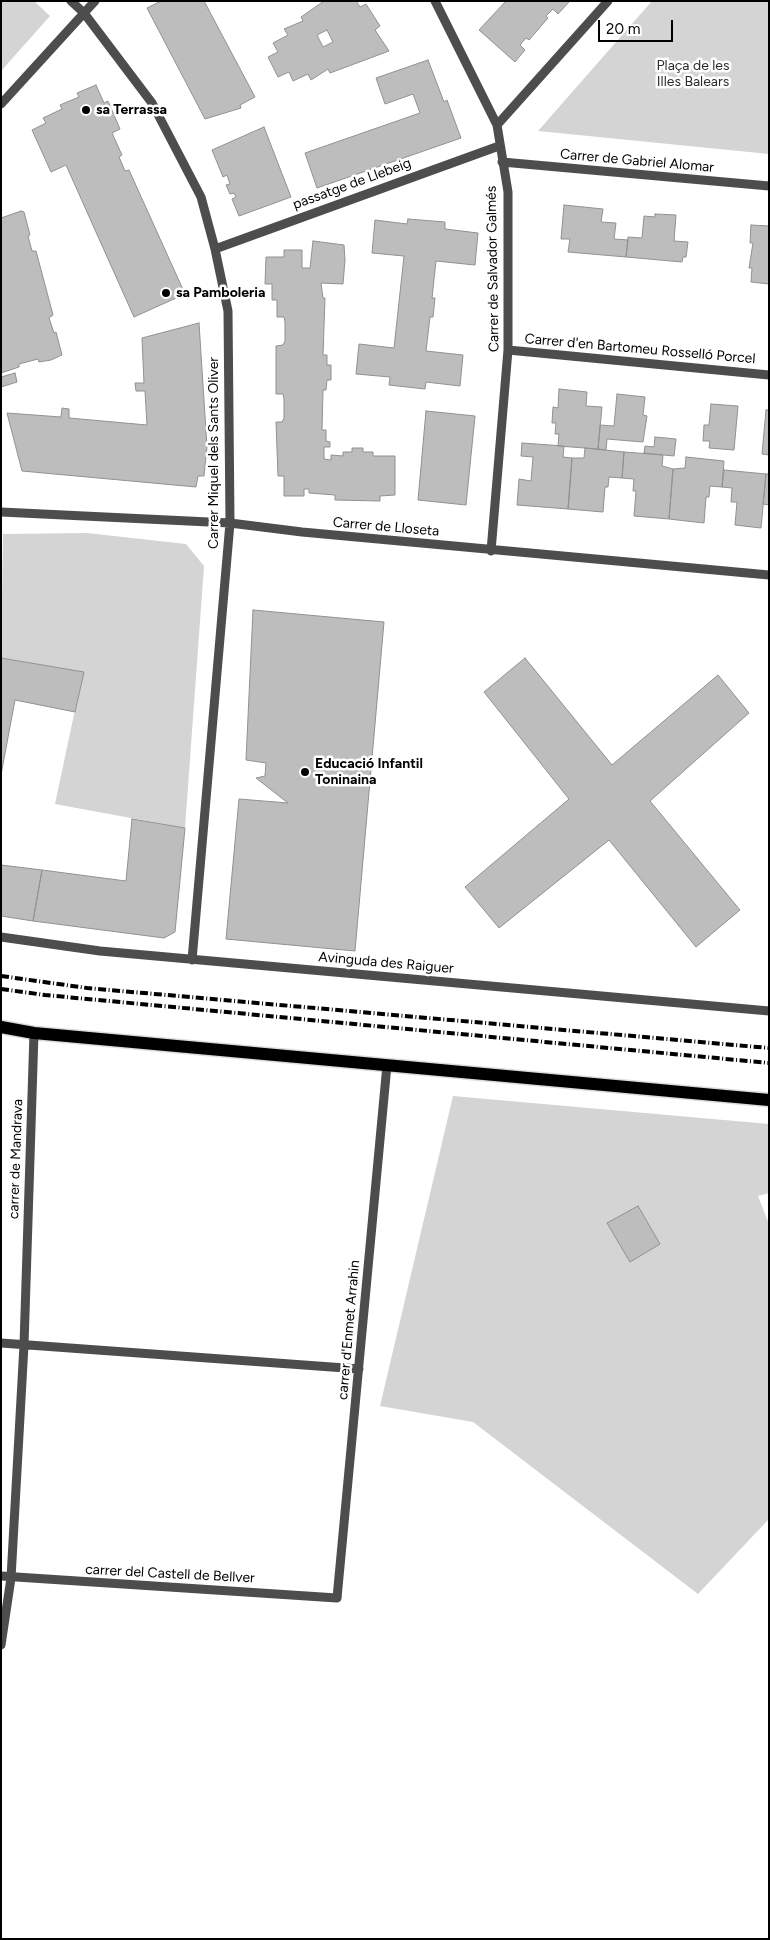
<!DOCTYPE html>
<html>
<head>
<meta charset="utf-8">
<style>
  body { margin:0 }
  #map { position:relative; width:770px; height:1940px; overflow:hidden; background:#fff; font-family:Figtree,sans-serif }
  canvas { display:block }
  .frame { position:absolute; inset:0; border:2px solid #000; pointer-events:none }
  .scale { position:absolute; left:598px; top:20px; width:75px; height:22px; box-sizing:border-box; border:2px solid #000; border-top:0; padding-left:6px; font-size:15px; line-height:18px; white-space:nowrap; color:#000; -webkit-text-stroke:4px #fff; paint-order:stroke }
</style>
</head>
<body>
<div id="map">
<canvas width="770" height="1940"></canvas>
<div class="frame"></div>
<div class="scale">20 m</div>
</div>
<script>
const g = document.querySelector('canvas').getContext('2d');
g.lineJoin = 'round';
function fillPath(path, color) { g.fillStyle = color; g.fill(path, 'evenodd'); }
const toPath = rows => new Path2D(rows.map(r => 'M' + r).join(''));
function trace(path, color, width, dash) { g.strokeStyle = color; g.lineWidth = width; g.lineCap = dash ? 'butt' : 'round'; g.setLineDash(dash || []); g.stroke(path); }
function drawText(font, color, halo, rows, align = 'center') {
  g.font = font + ' Figtree,sans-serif'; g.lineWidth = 5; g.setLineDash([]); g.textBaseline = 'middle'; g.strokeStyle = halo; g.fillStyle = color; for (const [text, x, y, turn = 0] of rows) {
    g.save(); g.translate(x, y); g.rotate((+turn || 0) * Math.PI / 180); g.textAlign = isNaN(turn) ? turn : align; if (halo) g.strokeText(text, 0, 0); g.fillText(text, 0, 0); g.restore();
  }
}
fillPath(toPath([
  [1,1,34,1,50,16,1,71],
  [652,1,769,1,769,154,538,131],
  [87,533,186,544,204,566,185,828,55,804,83,672,1,658,3,534],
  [453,1096,769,1124,769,1193,758,1196,769,1224,769,1519,698,1594,473,1422,380,1406]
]), '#d4d4d4');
const building = toPath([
  [161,1,204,1,255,97,240,105,241,108,205,119,147,8,161,1],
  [324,1,356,1,360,7,366,4,380,26,375,30,389,51,330,73,328,69,311,80,308,74,293,81,289,72,278,77,268,57,278,52,273,43,288,35,284,29,303,21,301,17,324,1],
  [327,30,333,42,323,47,317,35,327,30],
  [506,1,567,1,569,2,558,14,553,9,546,16,548,18,529,40,526,38,520,45,525,50,515,62,479,30,506,1],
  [428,60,444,102,447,100,461,138,317,188,305,153,420,113,413,94,385,104,376,78,428,60],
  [96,85,104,103,108,101,120,129,112,133,122,155,119,157,125,171,129,170,185,294,134,317,66,165,51,172,32,130,46,123,43,118,62,109,60,105,79,97,77,93,96,85],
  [264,127,291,197,239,216,232,199,236,197,234,193,230,194,226,185,230,184,227,175,223,177,212,150,264,127],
  [564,205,603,209,601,222,616,223,614,239,628,240,626,257,568,252,570,239,561,239,564,205],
  [21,211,24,212,30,235,28,236,32,251,36,251,53,315,49,318,54,333,56,332,62,355,51,360,39,362,38,359,19,364,19,367,1,373,1,218,21,211],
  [655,214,676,215,674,241,688,242,686,257,683,257,682,262,626,257,628,237,642,238,644,216,655,217,655,214],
  [408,219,445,222,445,229,478,233,475,265,436,261,432,298,435,298,433,317,430,317,426,351,463,355,460,386,426,382,425,389,389,385,390,377,356,374,359,344,394,348,404,256,372,253,375,220,407,224,408,219],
  [751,225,769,226,769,284,751,282,752,268,749,268,753,243,750,243,751,225],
  [313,241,344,245,345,260,343,284,321,283,323,298,325,298,323,355,327,355,327,365,331,365,331,380,327,380,326,390,323,390,322,430,326,430,326,441,330,442,330,447,324,447,324,459,331,460,331,455,343,456,343,452,352,452,352,448,363,448,363,452,373,452,373,456,395,456,395,495,380,496,380,501,335,500,335,495,309,493,309,489,304,489,304,496,284,496,284,476,278,476,276,422,282,422,284,418,284,399,283,394,276,394,276,346,283,345,285,341,285,322,284,317,277,317,277,300,272,300,272,284,265,284,266,257,284,257,284,250,302,250,302,268,310,268,313,241],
  [199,323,207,447,204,476,198,476,196,487,22,471,7,413,61,417,62,408,69,409,69,418,147,425,145,391,136,391,135,383,144,383,142,338,199,323],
  [15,373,17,382,1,387,1,377,15,373],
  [559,389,587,392,586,406,602,407,598,449,558,446,559,434,555,434,556,423,552,423,553,407,558,408,559,389],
  [617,394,645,397,643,415,647,416,643,442,607,439,606,450,598,449,600,425,614,426,617,394],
  [711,404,738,406,734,450,709,448,710,441,703,441,704,425,709,425,711,404],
  [766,410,769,410,769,455,762,454,766,410],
  [426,411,475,416,466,505,418,500,426,411],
  [655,437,676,439,674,456,644,453,645,446,654,447,655,437],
  [522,443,564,446,563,457,572,458,568,509,517,505,519,479,531,481,533,457,521,456,522,443],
  [585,448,624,452,622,478,609,477,608,487,605,487,603,512,568,509,572,458,584,458,585,448],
  [624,452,663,455,662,466,673,469,669,519,634,516,636,491,633,491,634,479,622,478,624,452],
  [686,457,724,461,722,487,710,486,709,497,706,497,704,523,669,519,673,469,685,468,686,457],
  [724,470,766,474,761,528,735,525,737,502,731,502,732,488,722,487,724,470],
  [766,474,769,474,769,505,763,504,766,474],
  [253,610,384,622,355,951,226,939,239,799,288,803,256,778,265,776,266,763,246,760,253,610],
  [1,658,84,672,75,712,15,700,1,775,1,658],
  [525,658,612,765,718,675,749,713,650,801,740,910,696,947,609,840,499,928,465,887,569,799,484,692,525,658],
  [132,819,185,828,175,932,164,938,33,921,42,870,126,881,132,819],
  [1,865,42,870,33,921,1,916,1,865],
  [638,1206,660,1244,630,1262,607,1223,638,1206]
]);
fillPath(building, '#bdbdbd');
trace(building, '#919191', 1);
const major = toPath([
  [1,1027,34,1033,769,1100]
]);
trace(major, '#dbdbdb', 15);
trace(toPath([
  [71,1,84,13,152,103,201,197,215,249,228,311,230,523,192,960],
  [435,1,497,125,508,192,508,350,491,551],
  [1,104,95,1],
  [497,125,608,1],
  [502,162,769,186],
  [215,249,499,146],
  [508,350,769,375],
  [1,512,230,523,302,532,769,575],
  [1,937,100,951,769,1011],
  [1,1343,359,1369],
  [1,1576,337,1598,387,1065],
  [1,1645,11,1578,24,1345,34,1033]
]), '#4d4d4d', 9);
trace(major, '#000', 12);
trace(toPath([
  [1,976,87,988,769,1048],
  [1,989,45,995,769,1063]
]), '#000', 4, [8, 2.5, 1, 2.5]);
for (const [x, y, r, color] of [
  [86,110,5,"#000"],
  [166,293,5,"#000"],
  [305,772,5,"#000"]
]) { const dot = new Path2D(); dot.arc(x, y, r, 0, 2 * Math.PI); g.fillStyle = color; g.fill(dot); trace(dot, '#fff', 2); }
drawText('14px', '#2b2b2b', '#fff', [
  ["Plaça de les",693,66],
  ["Illes Balears",693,82]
]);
drawText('bold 14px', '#000', '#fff', [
  ["sa Terrassa",96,110],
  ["sa Pamboleria",176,293],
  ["Educació Infantil",315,764],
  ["Toninaina",315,780]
], 'left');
drawText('14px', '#000', '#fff', [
  ["Carrer de Gabriel Alomar",637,161,5],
  ["passatge de Llebeig",352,184,-20],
  ["Carrer de Salvador Galmés",493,269,-91],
  ["Carrer d'en Bartomeu Rosselló Porcel",640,349,5],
  ["Carrer Miquel dels Sants Oliver",214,453,-90],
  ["Carrer de Lloseta",386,527,5],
  ["Avinguda des Raiguer",386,963,5],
  ["carrer de Mandrava",16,1159,-88],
  ["carrer d'Enmet Arrahin",349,1330,-85],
  ["carrer del Castell de Bellver",170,1574,3]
]);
</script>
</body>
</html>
